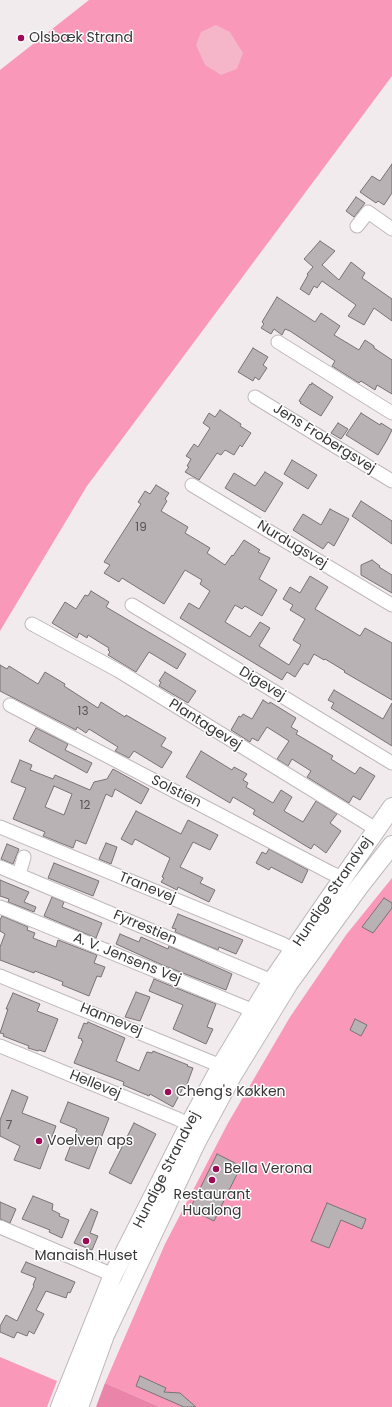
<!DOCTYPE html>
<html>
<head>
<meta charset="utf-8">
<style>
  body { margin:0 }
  canvas { display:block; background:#f2ebed }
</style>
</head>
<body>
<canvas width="392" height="1407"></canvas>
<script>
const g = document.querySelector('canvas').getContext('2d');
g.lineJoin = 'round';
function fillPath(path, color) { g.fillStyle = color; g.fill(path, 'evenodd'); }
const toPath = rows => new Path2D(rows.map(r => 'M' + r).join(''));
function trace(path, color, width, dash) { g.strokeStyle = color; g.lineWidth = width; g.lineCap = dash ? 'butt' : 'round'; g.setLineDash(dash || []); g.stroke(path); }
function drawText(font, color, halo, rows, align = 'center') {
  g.font = font + ' Poppins,sans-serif'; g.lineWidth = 3; g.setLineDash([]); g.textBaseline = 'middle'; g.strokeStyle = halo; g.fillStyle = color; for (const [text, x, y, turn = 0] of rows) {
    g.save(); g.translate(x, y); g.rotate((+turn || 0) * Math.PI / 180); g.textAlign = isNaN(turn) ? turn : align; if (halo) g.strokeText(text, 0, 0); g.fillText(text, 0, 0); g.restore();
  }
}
fillPath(toPath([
  [89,0,392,0,392,76,87,486,0,631,0,70],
  [392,878,392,1407,160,1407,105,1383,165,1244,228,1123,290,1017,346,935],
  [0,1357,57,1381,47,1407,0,1407]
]), '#f998b9');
fillPath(toPath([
  [105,1383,160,1407,96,1407]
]), '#ea85a9');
fillPath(toPath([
  [216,25,230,32,243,53,237,69,221,75,205,65,196,45,201,32]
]), '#f5b6ca');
const building = toPath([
  [392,164,392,193,384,205,378,201,376,203,360,192,372,176,380,181,392,164],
  [356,197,365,203,354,217,346,211,356,197],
  [320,241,335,251,322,265,339,280,351,262,365,273,362,278,392,299,392,321,374,308,364,325,348,316,356,305,322,281,317,288,314,286,309,295,300,289,308,275,307,274,313,267,304,259,320,241],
  [277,297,315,322,321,313,340,326,334,335,359,350,365,340,374,346,374,348,392,360,392,394,377,385,375,390,361,381,359,383,332,366,335,361,290,331,285,329,282,335,274,329,271,334,261,328,264,324,262,322,277,297],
  [253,348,268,357,263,365,267,368,259,380,255,377,253,381,238,372,253,348],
  [312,383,333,397,321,416,300,403,301,402,299,401,310,384,311,385,312,383],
  [220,410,241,424,240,426,251,433,242,447,240,445,234,455,225,450,221,455,217,453,199,480,185,472,189,467,187,466,191,459,186,456,194,444,198,447,210,428,203,423,209,413,215,417,220,410],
  [361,413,380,425,381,423,392,430,387,440,378,455,346,435,361,413],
  [338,423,348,429,341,439,331,433,338,423],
  [292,460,317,475,308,489,284,474,292,460],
  [265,472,283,483,265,512,225,488,234,473,255,486,265,472],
  [156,485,169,493,165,499,167,501,161,511,188,527,185,533,210,548,207,553,225,565,232,555,233,556,244,540,260,550,258,552,270,558,259,579,277,590,262,616,245,606,242,609,235,605,225,622,250,637,260,622,270,628,259,646,289,665,301,645,293,640,305,619,290,610,293,605,283,599,290,587,300,593,310,576,328,587,315,609,360,636,365,628,392,643,392,700,344,672,345,671,325,659,324,660,314,654,308,665,304,663,295,677,287,672,282,680,180,618,189,603,199,609,210,591,200,584,202,580,185,570,164,604,122,578,119,582,104,573,110,565,104,562,141,504,138,502,145,491,150,494,156,485],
  [361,501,392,521,392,544,352,516,361,501],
  [330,509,349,519,334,546,328,542,323,549,293,530,303,514,321,525,330,509],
  [372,560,380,566,379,567,392,575,392,593,361,575,361,565,372,560],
  [91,591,109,602,106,607,186,654,177,669,149,652,136,672,108,655,110,652,108,650,109,648,88,635,87,638,79,633,77,638,52,623,65,602,76,609,85,595,88,596,91,591],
  [0,665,7,669,9,666,38,684,45,672,65,684,64,686,98,708,101,702,125,717,126,715,166,738,161,746,172,752,162,768,134,751,129,758,115,751,118,747,89,729,86,733,77,727,76,730,0,691,0,665],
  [165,672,196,691,188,703,159,686,161,682,159,681,165,672],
  [334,690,383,719,392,703,392,746,331,708,334,703,328,700,334,690],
  [263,700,269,704,270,702,296,718,291,727,298,731,296,734,333,756,331,759,355,774,360,767,375,776,360,800,353,796,349,803,307,777,311,771,292,759,288,766,277,759,289,741,267,727,258,741,252,738,250,742,231,730,239,716,241,717,243,714,252,719,263,700],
  [36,728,68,744,65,750,92,763,87,773,29,741,36,728],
  [201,751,232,770,234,767,247,774,243,780,248,783,246,787,273,803,281,790,292,797,284,811,303,822,316,801,337,814,330,823,341,831,326,853,314,844,311,849,253,814,255,810,233,797,230,803,186,777,201,751],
  [20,760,32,765,30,770,53,779,55,775,90,790,94,782,107,779,113,769,149,789,141,804,115,789,112,797,106,794,86,844,76,840,73,848,43,836,45,832,13,819,26,788,11,782,20,760],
  [54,786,72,794,64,815,45,807,54,786],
  [136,811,181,834,188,820,218,835,210,850,193,842,180,867,203,878,200,883,215,890,209,902,178,887,177,890,161,882,164,878,162,877,170,858,135,839,132,845,121,839,136,811],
  [106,843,117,847,111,864,99,859,106,843],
  [7,844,19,849,13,864,1,859,7,844],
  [269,849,308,870,302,883,271,867,269,870,256,863,262,852,266,854,269,849],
  [54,863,99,881,93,896,48,878,54,863],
  [0,880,29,892,24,902,36,907,34,912,8,902,9,899,0,896,0,880],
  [52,897,64,902,62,907,102,923,96,938,44,916,52,897],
  [384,898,392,903,392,908,373,933,362,927,384,898],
  [178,914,243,940,236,954,219,947,218,950,175,932,176,929,172,928,178,914],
  [2,916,28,927,27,930,35,933,33,938,56,947,58,940,97,955,94,963,105,967,101,977,97,976,89,996,62,985,63,982,35,971,34,973,0,960,0,947,5,934,0,931,0,920,2,916],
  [120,934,139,942,141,937,168,949,169,946,232,974,226,990,160,964,116,944,120,934],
  [154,979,216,1004,207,1027,213,1029,206,1044,173,1029,183,1005,149,991,154,979],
  [136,992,150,997,140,1021,125,1017,136,992],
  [13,993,40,1004,37,1011,58,1019,45,1052,39,1050,38,1051,28,1048,29,1046,3,1036,4,1034,0,1033,8,1009,6,1009,13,993],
  [355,1019,367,1025,361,1036,350,1030,355,1019],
  [88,1022,125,1038,116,1061,139,1071,147,1052,152,1053,153,1051,188,1065,187,1066,193,1068,186,1087,184,1086,173,1107,150,1094,149,1096,123,1085,124,1082,74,1063,83,1041,81,1040,82,1039,78,1038,84,1023,87,1024,88,1022],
  [12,1090,28,1097,22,1113,56,1126,40,1169,14,1160,20,1146,0,1136,0,1120,12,1090],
  [68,1102,109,1118,89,1169,65,1160,77,1129,60,1122,68,1102],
  [134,1123,156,1134,131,1184,109,1173,134,1123],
  [217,1154,241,1166,214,1221,190,1209,217,1154],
  [33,1196,53,1204,52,1210,60,1214,59,1216,69,1220,62,1238,49,1232,50,1230,22,1219,33,1196],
  [0,1202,16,1209,10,1223,0,1219,0,1202],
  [327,1203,366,1219,362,1229,341,1220,329,1248,311,1241,327,1203],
  [91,1209,98,1212,90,1233,98,1236,92,1250,74,1243,91,1209],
  [26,1262,75,1282,70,1293,68,1292,66,1298,46,1291,36,1310,44,1314,34,1334,29,1331,27,1336,17,1332,14,1338,0,1332,0,1326,6,1315,17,1321,34,1286,33,1285,36,1278,21,1272,26,1262],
  [140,1376,166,1388,164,1392,180,1393,196,1407,184,1407,136,1386,140,1376]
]);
fillPath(building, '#b9b2b4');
trace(building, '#797374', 1);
const minor = toPath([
  [357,226,368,212,392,229],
  [278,342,392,413],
  [255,397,392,481],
  [192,485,392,605],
  [132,605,392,763],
  [32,624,119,671,376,829],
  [10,705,331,873,343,878],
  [0,827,283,944,293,950],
  [0,867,272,981],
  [19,875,24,857],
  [0,907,254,1011],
  [0,976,221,1066],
  [0,1046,178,1119,189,1125],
  [0,1227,113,1275]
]);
const secondary = toPath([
  [60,1407,113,1275,189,1125,221,1066,272,981,392,807],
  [79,1407,105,1335,197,1141,232,1076,289,983,359,887,392,845]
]);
trace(minor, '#c0b9bb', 15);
trace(secondary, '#c0b9bb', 20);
trace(minor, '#fff', 13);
trace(secondary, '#fff', 18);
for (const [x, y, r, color] of [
  [21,38,4,"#9d0b56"],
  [168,1092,4,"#9d0b56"],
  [39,1141,4,"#9d0b56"],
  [216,1169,4,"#9d0b56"],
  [212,1180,4,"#9d0b56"],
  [86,1241,4,"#9d0b56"]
]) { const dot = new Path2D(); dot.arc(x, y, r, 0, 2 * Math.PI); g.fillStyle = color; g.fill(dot); trace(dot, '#fff', 1.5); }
drawText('12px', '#585556', null, [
  ["19",141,528],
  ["13",83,712],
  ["12",85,806],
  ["7",9,1126]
]);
drawText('14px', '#383636', '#fff', [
  ["Olsbæk Strand",29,38],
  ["Cheng's Køkken",176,1092],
  ["Voelven aps",47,1141],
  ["Bella Verona",224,1169],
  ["Restaurant",212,1195,"center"],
  ["Hualong",212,1211,"center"],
  ["Manaish Huset",86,1256,"center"]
], 'left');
drawText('14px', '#383636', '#fff', [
  ["Jens Frobergsvej",324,439,32],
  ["Nurdugsvej",292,545,31],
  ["Digevej",262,684,31],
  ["Plantagevej",205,725,32],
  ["Solstien",176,792,27],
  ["Tranevej",147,888,22],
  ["Hundige Strandvej",333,892,-56],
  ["Fyrrestien",145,928,23],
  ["A. V. Jensens Vej",127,959,22],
  ["Hannevej",111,1020,22],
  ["Hellevej",95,1085,22],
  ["Hundige Strandvej",167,1170,-63]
]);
</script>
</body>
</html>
